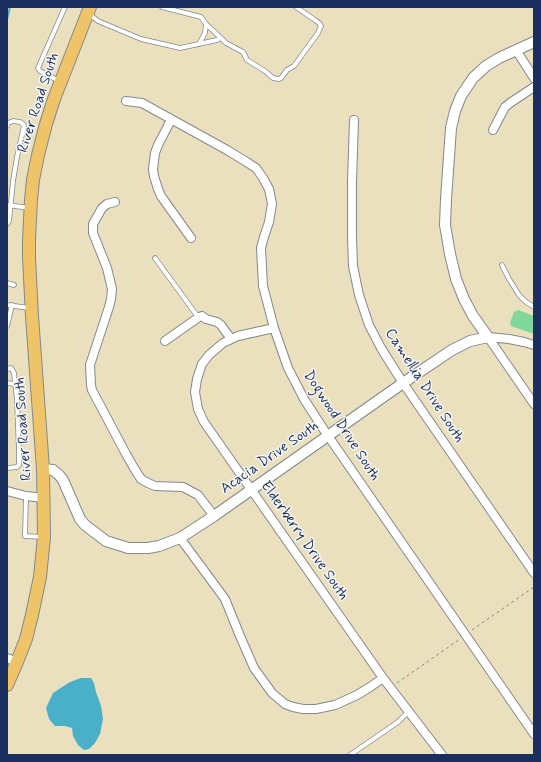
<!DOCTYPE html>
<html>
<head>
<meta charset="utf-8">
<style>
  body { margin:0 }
  #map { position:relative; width:541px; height:762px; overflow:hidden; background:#eae0be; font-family:Mynerve,sans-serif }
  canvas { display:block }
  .frame { position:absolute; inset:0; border:8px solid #1b2f5e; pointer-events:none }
</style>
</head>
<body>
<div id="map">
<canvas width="541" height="762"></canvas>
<div class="frame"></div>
</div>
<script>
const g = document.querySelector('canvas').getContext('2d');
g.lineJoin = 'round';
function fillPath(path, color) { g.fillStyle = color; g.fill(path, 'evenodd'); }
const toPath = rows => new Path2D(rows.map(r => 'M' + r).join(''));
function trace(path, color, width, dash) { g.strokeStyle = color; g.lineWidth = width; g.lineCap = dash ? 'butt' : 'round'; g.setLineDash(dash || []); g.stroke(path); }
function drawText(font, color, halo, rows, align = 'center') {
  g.font = font + ' Mynerve,sans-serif'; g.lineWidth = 3; g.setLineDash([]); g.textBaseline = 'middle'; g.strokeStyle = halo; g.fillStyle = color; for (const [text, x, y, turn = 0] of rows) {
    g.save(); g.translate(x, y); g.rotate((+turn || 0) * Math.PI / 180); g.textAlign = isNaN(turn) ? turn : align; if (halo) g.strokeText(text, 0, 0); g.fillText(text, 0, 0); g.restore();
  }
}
fillPath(toPath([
  [518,310,534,316,534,334,511,326,510,323,514,312]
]), '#80d79b');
fillPath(toPath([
  [81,678,91,678,94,683,96,692,101,706,103,719,100,734,95,743,89,749,84,750,78,745,73,736,72,728,65,726,55,726,49,719,46,708,53,693,70,682]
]), '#4aafc9');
trace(toPath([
  [7,20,10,7]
]), '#4aafc9', 2);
const service = toPath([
  [162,7,201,17,206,24,222,39,226,43,243,52,247,60,265,71,273,78,279,79,281,78,287,70,294,66,318,33,321,26,319,23,315,20,296,7],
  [89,14,98,21,141,39,180,48,217,40,220,38],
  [199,44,205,33,206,24],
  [59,81,40,71,38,68,65,7],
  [7,126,8,123,13,121,20,122,23,124,24,126,17,157,13,181,9,221,7,224],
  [7,205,30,208],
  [155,258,198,317],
  [502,265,509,279,519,295,526,302,534,307],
  [7,283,14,285],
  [7,305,29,308],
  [7,326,12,305],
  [7,369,11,368,14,373,17,400,19,453,19,465,17,467,7,468],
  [7,383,15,384],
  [26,496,25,536,43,537],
  [350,755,398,722,408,712]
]);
const minor = toPath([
  [516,50,534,78],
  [126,101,142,103,227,150,245,161,256,168,263,178,269,189,272,204,269,222,264,237,261,248,263,286,274,328,288,368,304,399,324,430,534,734],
  [171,120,158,145,155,153,153,169,154,176,158,189,161,196,191,238],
  [354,120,352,182,352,238,353,266,359,295,369,325,381,348,403,383,534,573],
  [493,130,505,107,510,103,534,87],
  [115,202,107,204,102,208,93,224,93,233,107,268,112,289,111,299,109,307,90,365,91,385,92,390,126,454,134,468,141,479,148,483,155,486,183,487,198,495,214,516],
  [274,328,238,336,223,343,209,355,202,364,197,379,195,392,198,409,204,422,383,678,442,755],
  [488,337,534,404],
  [488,337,509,339,524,342,534,345],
  [165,341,199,317,202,316,206,319,217,322,221,325,231,339],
  [7,491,26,496,44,498],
  [180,538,225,599,240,636,254,668,272,693,285,704,293,707,303,709,316,709,335,705,357,695,370,687,383,678],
  [7,658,17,662]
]);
const tertiary = toPath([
  [43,469,53,470,59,475,63,480,80,519,85,525,106,541,128,548,148,548,159,546,180,538,214,516,403,383,452,350,470,341,488,337,473,316,464,299,456,279,450,254,445,225,446,199,451,128,455,111,461,96,473,78,486,66,499,58,534,42]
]);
const primary = toPath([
  [7,685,17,662,26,639,32,615,40,577,44,537,43,469,32,316,29,258,29,240,31,200,33,180,38,155,46,124,54,99,90,7]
]);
trace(service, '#82888e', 5.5);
trace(minor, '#82888e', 10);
trace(tertiary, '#82888e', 12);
trace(primary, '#82888e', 14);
trace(toPath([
  [472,630,534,587],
  [397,683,460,639]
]), '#82888e', 1, [3, 3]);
trace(service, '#fff', 4);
trace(minor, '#fff', 8);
trace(tertiary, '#fff', 10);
trace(primary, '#efc469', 12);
drawText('15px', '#1b2f5e', '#f6f6f2', [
  ["River Road South",39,103,-72],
  ["Camellia Drive South",424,386,57],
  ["Dogwood Drive South",341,426,57],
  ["River Road South",24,429,-94],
  ["Acacia Drive South",270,458,-35],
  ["Elderberry Drive South",304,541,55]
]);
</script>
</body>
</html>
